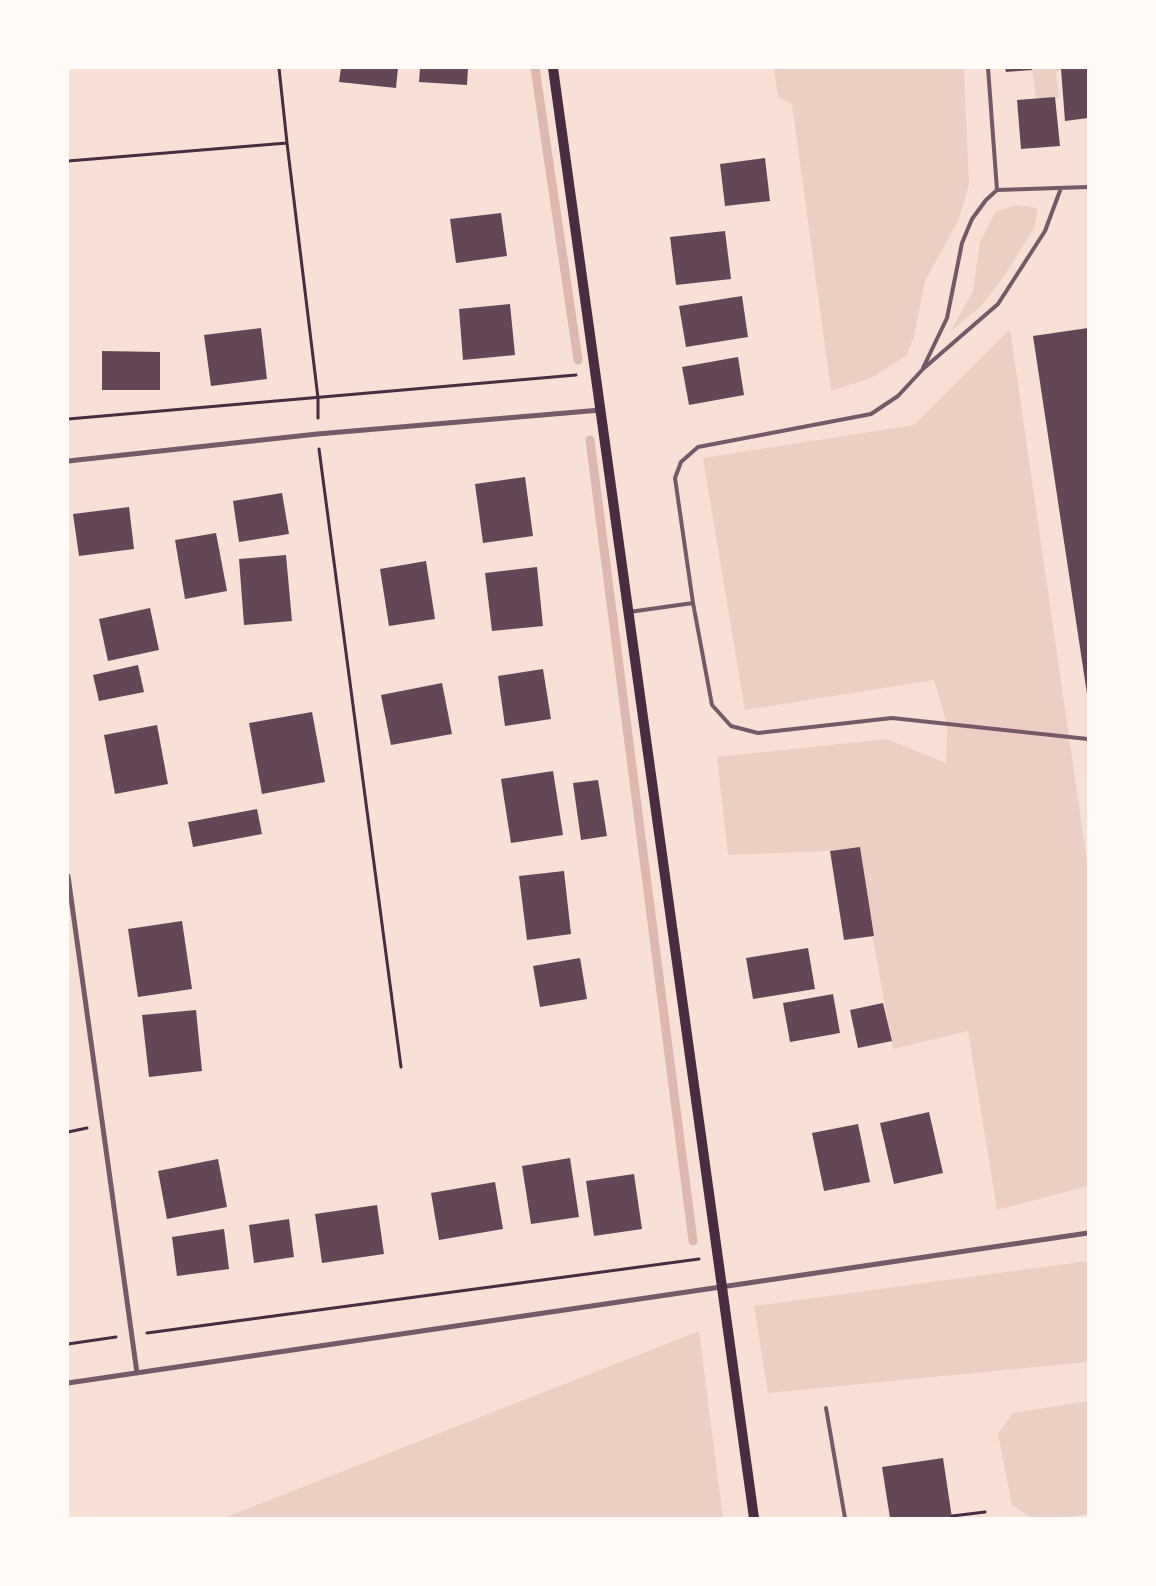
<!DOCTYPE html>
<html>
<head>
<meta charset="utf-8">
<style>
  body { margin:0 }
  #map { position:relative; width:1156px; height:1586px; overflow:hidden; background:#f7e1d7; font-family:Commissioner,sans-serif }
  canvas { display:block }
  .frame { position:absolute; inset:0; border:69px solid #fffaf5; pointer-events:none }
</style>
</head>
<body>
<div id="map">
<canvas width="1156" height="1586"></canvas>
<div class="frame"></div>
</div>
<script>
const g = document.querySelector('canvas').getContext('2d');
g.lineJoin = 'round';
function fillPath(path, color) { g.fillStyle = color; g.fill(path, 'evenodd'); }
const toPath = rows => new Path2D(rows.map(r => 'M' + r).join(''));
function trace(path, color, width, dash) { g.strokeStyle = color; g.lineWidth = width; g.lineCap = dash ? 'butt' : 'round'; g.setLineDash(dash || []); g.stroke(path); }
fillPath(toPath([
  [774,68,964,68,969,185,958,221,925,281,914,337,906,356,871,378,831,391,792,104,778,97],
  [1032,68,1077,68,1061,69,1056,73,1059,98,1036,98],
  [1017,205,1038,208,1034,228,1005,275,981,306,951,331,973,291,980,242,995,212],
  [1010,329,1088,868,1088,1186,997,1210,968,1031,893,1049,874,945,860,847,830,851,728,855,717,757,887,739,946,763,947,724,934,680,745,710,703,458,914,425],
  [1088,1261,1088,1362,768,1393,754,1306],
  [699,1331,723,1518,224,1518],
  [1088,1401,1088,1514,1060,1518,1032,1518,1012,1505,998,1434,1013,1413]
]), '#ebcfc5');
trace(toPath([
  [535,68,578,360],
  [590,440,693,1241]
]), '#dcb8b0', 9);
fillPath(toPath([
  [341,68,398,68,396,88,339,82],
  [420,68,468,68,467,85,419,82],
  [1005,68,1032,68,1032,70,1006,72],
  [1088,68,1088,118,1065,121,1061,69],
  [1055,97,1060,146,1021,149,1017,100],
  [765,158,770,201,725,206,720,164],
  [501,213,507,256,456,263,450,219],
  [725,231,731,279,676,285,670,237],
  [742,296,748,337,686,347,679,306],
  [510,304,515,355,463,360,459,309],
  [261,328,267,379,211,386,204,335],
  [1088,328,1088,694,1087,694,1033,336],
  [102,351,160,352,160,390,102,390],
  [738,357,744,395,689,405,682,367],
  [525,477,533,536,483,543,475,484],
  [282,493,289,534,239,542,233,501],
  [129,507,134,549,79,556,73,514],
  [216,533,227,591,185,599,175,540],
  [286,555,292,621,244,625,239,559],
  [426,561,435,619,389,626,380,569],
  [537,567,543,626,492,631,485,573],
  [150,608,159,650,108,661,99,619],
  [138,665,144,692,99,701,93,675],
  [543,669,551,719,505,726,498,676],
  [442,683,452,734,391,745,381,695],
  [312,712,325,782,262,794,249,723],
  [157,725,168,784,115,794,104,735],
  [553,771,563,835,511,843,501,779],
  [598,780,607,836,581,840,573,783],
  [257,809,262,834,193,847,188,822],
  [860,847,874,936,844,940,830,851],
  [564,871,571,934,527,940,519,876],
  [182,921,192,989,138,997,128,929],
  [808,948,815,989,753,999,746,958],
  [580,958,587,999,540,1007,533,966],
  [833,994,840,1033,790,1042,783,1003],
  [883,1003,892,1041,858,1048,850,1010],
  [196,1010,202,1071,149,1077,142,1015],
  [929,1112,943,1173,894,1184,880,1123],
  [858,1124,870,1182,824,1191,812,1133],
  [570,1158,579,1217,531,1224,522,1166],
  [218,1159,227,1207,167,1219,158,1171],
  [634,1174,642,1229,594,1236,586,1181],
  [495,1182,503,1229,439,1240,431,1193],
  [377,1205,384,1254,322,1263,315,1214],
  [289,1219,294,1257,254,1263,249,1225],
  [224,1229,229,1269,177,1276,172,1237],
  [943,1458,952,1518,890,1518,882,1467]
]), '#644757');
trace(toPath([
  [287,143,318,398,318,418],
  [68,161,287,143,279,68],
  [68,419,576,375],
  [319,449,401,1067],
  [68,1132,87,1128],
  [147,1333,699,1259],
  [68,1344,116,1337],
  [952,1516,985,1512]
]), '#4a2c40', 3);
trace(toPath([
  [988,68,997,190],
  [923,368,947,318,962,243,972,219,986,200,997,190,1088,187],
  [693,603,712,705,731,726,758,733,892,718,1088,739],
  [629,612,693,603,675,478,681,462,698,447,871,414,898,396,923,369,998,304,1045,231,1061,188],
  [826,1408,845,1518]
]), '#755966', 4);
trace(toPath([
  [68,461,317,434,601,410],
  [68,876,137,1373],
  [68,1383,1088,1233]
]), '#755966', 5);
trace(toPath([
  [553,68,754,1518]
]), '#4a2c40', 10);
</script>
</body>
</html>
